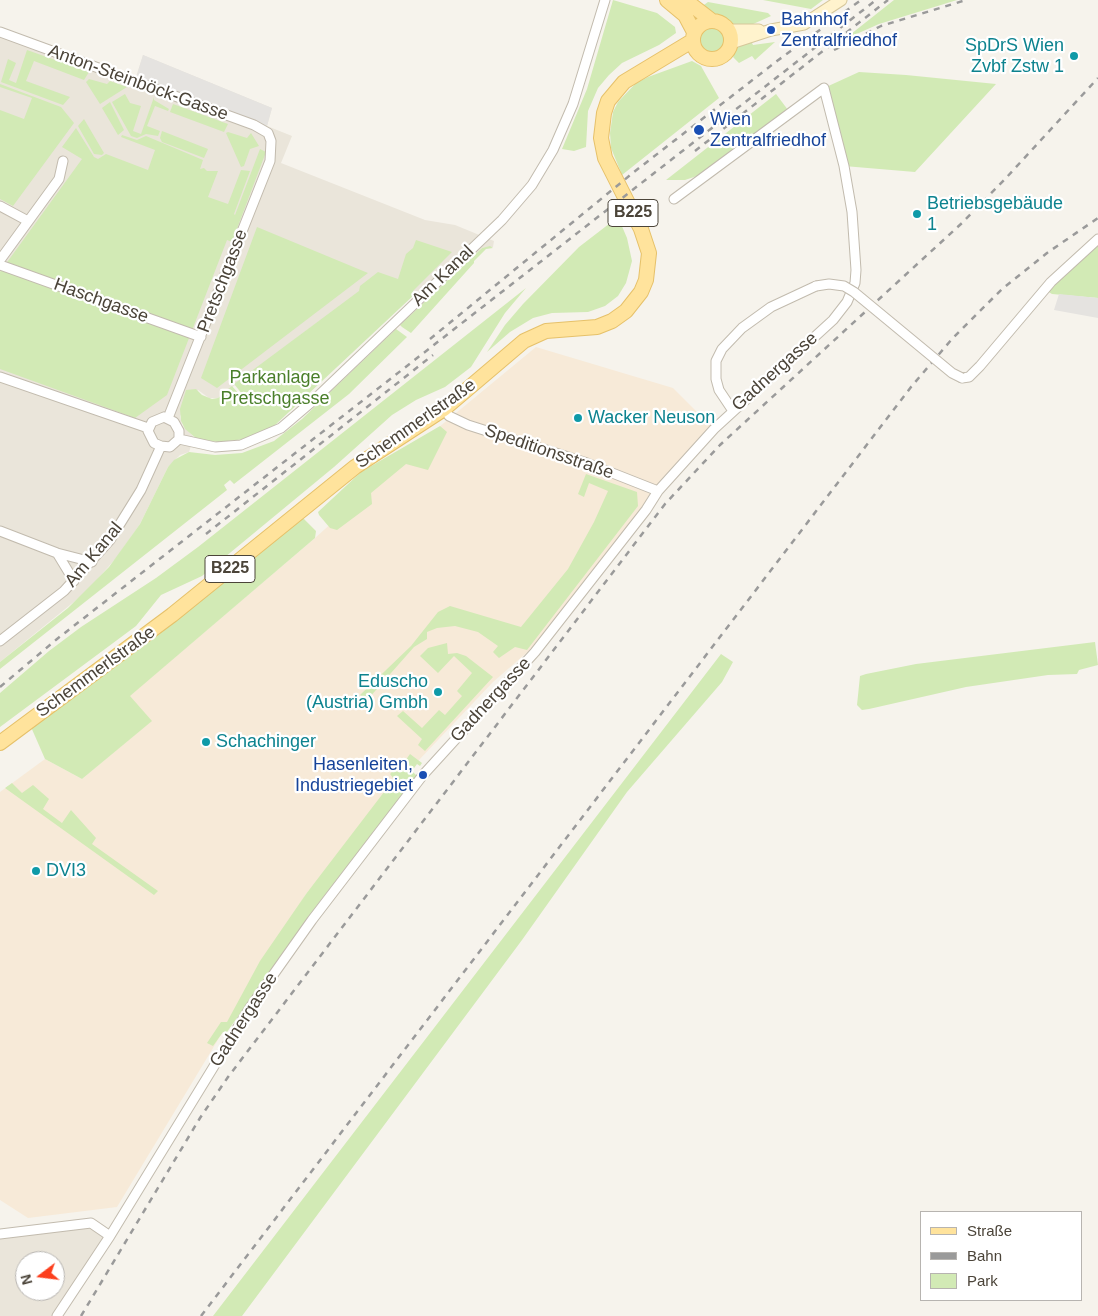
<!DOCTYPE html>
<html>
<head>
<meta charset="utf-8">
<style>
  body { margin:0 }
  #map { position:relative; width:1098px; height:1316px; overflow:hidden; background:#f6f3ec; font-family:Helvetica,sans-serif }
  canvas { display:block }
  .legend { position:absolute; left:920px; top:1211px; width:162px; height:90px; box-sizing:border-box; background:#fff; border:1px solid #b7b4b0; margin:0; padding:6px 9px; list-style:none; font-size:15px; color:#4b4439 }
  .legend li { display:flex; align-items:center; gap:10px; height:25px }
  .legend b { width:25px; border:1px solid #b7b4b0 }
  .north { position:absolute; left:15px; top:1251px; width:50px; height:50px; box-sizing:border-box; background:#fff; border:1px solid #b7b4b0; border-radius:50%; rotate:255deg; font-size:14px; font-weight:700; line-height:20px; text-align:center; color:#4b4439 }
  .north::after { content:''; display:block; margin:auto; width:18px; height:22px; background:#fc3f1d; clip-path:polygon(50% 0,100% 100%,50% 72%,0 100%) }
</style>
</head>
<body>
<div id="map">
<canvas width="1098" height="1316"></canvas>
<ul class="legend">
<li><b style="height:6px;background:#ffe39c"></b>Straße</li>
<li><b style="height:6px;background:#9a9a9a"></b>Bahn</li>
<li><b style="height:14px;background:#d2eab5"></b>Park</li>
</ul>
<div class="north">N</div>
</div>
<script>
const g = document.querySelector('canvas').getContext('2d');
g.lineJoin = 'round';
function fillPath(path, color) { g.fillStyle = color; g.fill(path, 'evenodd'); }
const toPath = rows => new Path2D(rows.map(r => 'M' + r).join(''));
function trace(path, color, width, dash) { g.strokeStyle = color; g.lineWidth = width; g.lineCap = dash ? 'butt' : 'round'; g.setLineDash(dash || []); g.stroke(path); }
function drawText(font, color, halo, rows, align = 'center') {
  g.font = font + ' Helvetica,sans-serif'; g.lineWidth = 4.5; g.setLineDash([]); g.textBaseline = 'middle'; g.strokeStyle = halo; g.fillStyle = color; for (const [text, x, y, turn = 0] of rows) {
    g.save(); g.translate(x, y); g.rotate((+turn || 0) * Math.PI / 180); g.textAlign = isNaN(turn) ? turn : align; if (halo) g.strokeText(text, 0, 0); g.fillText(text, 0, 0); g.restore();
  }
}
fillPath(toPath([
  [0,27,136,77,143,55,272,108,267,126,292,136,281,163,425,220,455,225,494,241,493,247,482,248,441,286,413,292,318,322,218,398,209,398,198,390,180,416,182,425,194,437,189,452,180,455,168,467,140,524,117,557,86,592,0,662],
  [91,1223,110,1236,57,1316,0,1316,0,1234],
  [25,1261,55,1261,55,1291,25,1291]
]), '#eae5da');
fillPath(toPath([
  [536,347,673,388,714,429,658,491,531,649,493,682,419,760,306,894,117,1207,28,1218,0,1200,0,792,45,759,82,779,101,763,151,721,129,696,315,538,433,432]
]), '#f7ead8');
fillPath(toPath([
  [613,0,657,13,675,27,676,33,659,45,622,63,609,75,598,88,588,111,586,147,574,151,562,149,587,89],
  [763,0,823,0,811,9],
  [894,0,957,0,879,24,852,36,851,34],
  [708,2,768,13,771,16,751,25,734,26,701,7],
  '697 41a15 15 0 1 1 30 0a15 15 0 1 1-30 0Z',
  [775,42,755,60,752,56,739,63,733,57,737,48,744,43,752,43,753,45],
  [27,50,89,72,84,80,34,61,26,81,70,97,63,105,1,82,8,59,16,63,9,80,16,83],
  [692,61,701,66,719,98,622,175,611,148,610,133,613,112,618,102,636,83,648,77],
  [859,72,906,75,996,84,915,172,844,166,824,88],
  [89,79,107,84,110,81,127,87,100,104,86,82],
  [0,84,61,107,74,123,13,206,0,199,0,110,24,119,32,98,0,87],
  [125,94,130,103,141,106,133,131,141,134,154,97,154,100,169,109,168,111,155,106,147,126,160,131,158,136,146,134,137,138,131,136,112,102],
  [776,94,788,110,697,176,685,180,666,180],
  [110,102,124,130,118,135,102,108],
  [173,104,228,124,224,132,170,112],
  [84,119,104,153,102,155,94,154,78,126],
  [76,128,94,157,98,159,106,154,148,170,155,150,121,137,122,135,137,140,146,136,203,160,200,169,204,168,207,171,218,171,208,197,228,204,241,170,250,171,234,214,235,215,260,149,266,152,232,242,227,240,167,395,135,418,0,369,0,272,82,159,62,147],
  [162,131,208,149,204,158,162,142,160,138],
  [228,132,247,138,251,133,259,146,250,149,244,166,241,167,226,133],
  [618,217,627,238,632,261,626,283,618,296,605,306,588,312,552,313,533,318,510,332,487,352,505,325,523,304,579,247],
  [257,227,368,273,217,388,201,378],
  [416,240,452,252,413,291,415,294,273,427,246,439,218,442,197,439,185,429,181,421,180,409,186,390,196,389,202,395,212,399,218,398,232,386,246,402,247,400,234,384,359,291,360,286,378,272,398,279,406,254,413,248],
  [1098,244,1098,298,1052,294,1047,291],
  [490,246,493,248,486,249,474,261,474,263,411,333,402,327,400,325,482,248],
  [526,288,505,313,471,367,445,387,416,400,392,415,334,467,202,576,161,595,136,626,0,727,0,693,49,651,81,627,156,578,198,547],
  [396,329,407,337,349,394,234,484,230,480,224,485,227,490,0,669,0,662,68,608,109,567,140,524,168,467,174,460,189,452,215,455,242,453,274,441,302,419],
  [440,426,447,432,428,470,406,464,371,493,372,504,337,530,330,528,319,515,318,512,361,472],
  [586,474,637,492,638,506,527,650,515,647,499,658,493,652,498,646,478,632,455,626,437,628,427,632,427,639,414,647,368,699,360,695,411,646,438,612,450,606,521,627,568,569,594,522,608,491,589,483,584,497,578,494],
  [299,519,304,519,316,531,315,538,130,696,152,721,82,779,45,759,31,727],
  [1095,642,1098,665,1079,670,1077,674,1048,675,966,687,869,709,862,710,857,705,860,676,866,674,916,664],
  [447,643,448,654,457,653,466,656,493,677,425,751,418,745,422,739,397,716,403,711,422,728,439,710,445,715,462,696,457,691,472,673,454,656,438,673,420,656,428,648],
  [721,654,733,662,722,682,627,792,522,940,242,1316,213,1316],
  [410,754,422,763,420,766,417,764,412,771,417,776,317,905,227,1032,223,1032,213,1046,207,1043,221,1022,227,1022,260,961,306,894,394,779,390,774,395,769,398,771],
  [12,783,22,793,33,785,49,799,43,809,62,823,71,810,96,838,92,844,158,891,154,895,5,788]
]), '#d2eab5');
fillPath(toPath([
  [143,55,272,108,267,126,136,78],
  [1059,294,1098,298,1098,318,1054,310]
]), '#e5e3e0');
const street = toPath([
  [0,32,254,125,268,133,271,141,270,161,168,418],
  [0,206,28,221],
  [0,260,59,179,63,161],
  [0,265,201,337],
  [0,377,148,428],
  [962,378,969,377,980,366,1051,282,1098,239],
  [444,409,449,416,468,425,587,463,658,491],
  [733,411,719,390,716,379,716,361,722,349,742,328,771,307,816,286],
  [164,417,174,422,179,431,179,439,170,447,161,446,154,443,148,431,152,422,164,417],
  [179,439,215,447,241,445,281,428,315,399,502,220,532,185,553,150,573,104,605,0],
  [0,531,57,553,92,562],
  [57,553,74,581],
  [0,641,64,591,110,540,141,490,161,446],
  [0,1234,91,1223,110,1236],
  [57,1316,110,1236,249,1009,312,920,423,775,535,652,646,510,658,491,714,429,833,320,847,302,855,283,856,270,852,212,844,166,824,88,674,199]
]);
const secondary = toPath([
  [728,30,759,30],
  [731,43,771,30,804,24,841,0]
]);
const primary = toPath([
  [667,0,685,15,694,32],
  [685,0,711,20],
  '693 40a19 19 0 1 1 38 0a19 19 0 1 1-38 0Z',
  [0,743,172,615,355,467,444,409,524,341,546,331,597,327,612,321,626,311,641,292,646,280,649,253,641,229,605,158,601,138,604,113,608,101,624,82,692,41]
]);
trace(street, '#c2bbae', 11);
trace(secondary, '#d6c79b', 13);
trace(primary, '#e6c16a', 16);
trace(street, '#fff', 9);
trace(secondary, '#fff3cd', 11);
trace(primary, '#ffe39c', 14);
trace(toPath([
  [834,50,881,26,966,0],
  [695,151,888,0],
  [430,339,634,172,777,61,861,0],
  [206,534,433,355],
  [0,687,57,639,876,0],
  [81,1316,200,1118,228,1077,665,504,720,445,962,223,1006,178,1098,78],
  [201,1316,911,387,952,339,1002,289,1047,253,1098,218]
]), '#9a9a9a', 2.5, [6, 6]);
const streetBridge = toPath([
  [816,286,829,284,844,286,854,292,952,373,962,378]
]);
trace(streetBridge, '#c2bbae', 11, []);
trace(streetBridge, '#fff', 9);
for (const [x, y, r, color] of [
  [771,30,5,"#1a4fb4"],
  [1074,56,5,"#0f9aa8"],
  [699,130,6,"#1a4fb4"],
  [917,214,5,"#0f9aa8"],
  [578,418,5,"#0f9aa8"],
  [438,692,5,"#0f9aa8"],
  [206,742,5,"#0f9aa8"],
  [423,775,5,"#1a4fb4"],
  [36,871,5,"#0f9aa8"]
]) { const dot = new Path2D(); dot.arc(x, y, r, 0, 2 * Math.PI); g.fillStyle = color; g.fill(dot); trace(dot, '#fff', 2); }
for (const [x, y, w] of [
  [633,213,50],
  [230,569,50]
]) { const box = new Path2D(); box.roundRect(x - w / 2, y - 13.5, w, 27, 4); g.fillStyle = '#fff'; g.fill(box); trace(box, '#4b4439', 1); }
drawText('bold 16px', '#4b4439', null, [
  ["B225",633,213],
  ["B225",230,569]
]);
drawText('18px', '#164399', '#fff', [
  ["Bahnhof",781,20],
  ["Zentralfriedhof",781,41],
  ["Wien",710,120],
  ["Zentralfriedhof",710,141],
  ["Hasenleiten,",413,765,"right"],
  ["Industriegebiet",413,786,"right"]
], 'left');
drawText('18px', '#0d838f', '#fff', [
  ["SpDrS Wien",1064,46,"right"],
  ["Zvbf Zstw 1",1064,67,"right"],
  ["Betriebsgebäude",927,204],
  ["1",927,225],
  ["Wacker Neuson",588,418],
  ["Eduscho",428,682,"right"],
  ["(Austria) Gmbh",428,703,"right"],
  ["Schachinger",216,742],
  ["DVI3",46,871]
], 'left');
drawText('18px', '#4b4439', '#fff', [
  ["Anton-Steinböck-Gasse",138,83,20],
  ["Am Kanal",443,276,-44],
  ["Pretschgasse",223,281,-69],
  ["Haschgasse",101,301,20],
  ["Gadnergasse",775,372,-42],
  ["Schemmerlstraße",416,424,-35],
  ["Speditionsstraße",549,452,19],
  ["Am Kanal",94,555,-50],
  ["Schemmerlstraße",96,672,-36],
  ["Gadnergasse",491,700,-47],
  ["Gadnergasse",244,1020,-57]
]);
drawText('18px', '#4a7f2a', '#fff', [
  ["Parkanlage",275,378],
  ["Pretschgasse",275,399]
]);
</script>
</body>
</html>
